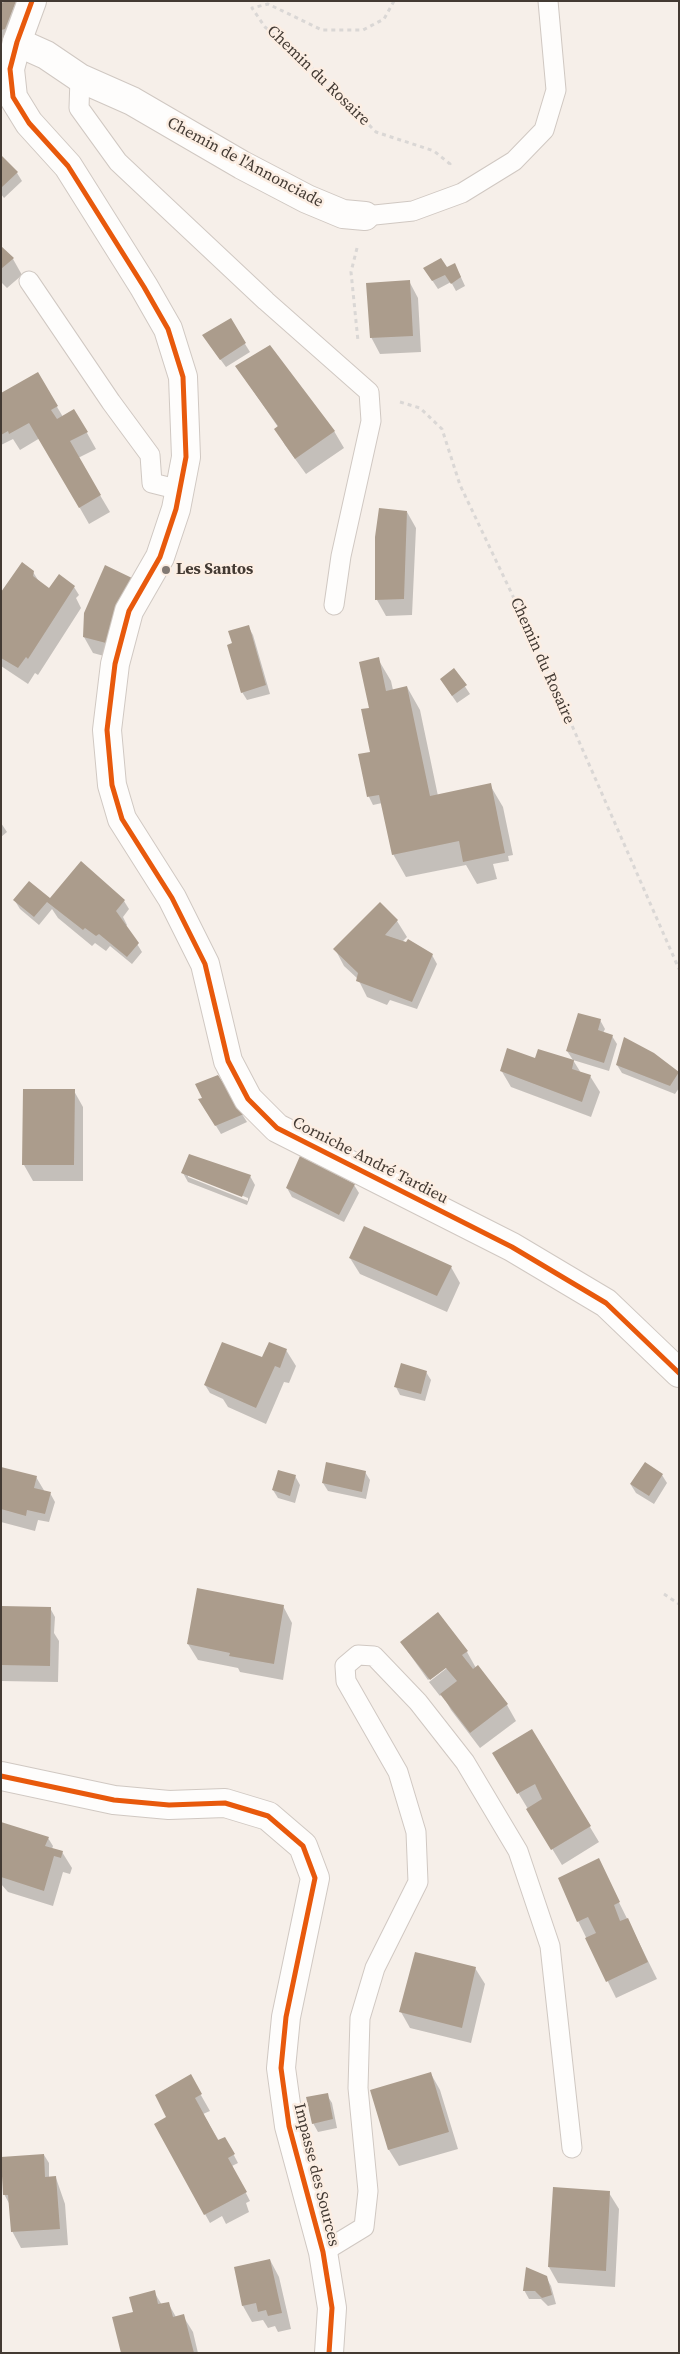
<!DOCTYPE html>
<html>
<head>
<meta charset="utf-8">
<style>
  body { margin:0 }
  #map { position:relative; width:680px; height:2354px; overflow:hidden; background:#f6efe9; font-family:"Source Serif 4",serif }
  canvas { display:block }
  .frame { position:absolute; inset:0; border:2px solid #433a33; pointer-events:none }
</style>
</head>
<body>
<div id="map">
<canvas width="680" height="2354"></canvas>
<div class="frame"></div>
</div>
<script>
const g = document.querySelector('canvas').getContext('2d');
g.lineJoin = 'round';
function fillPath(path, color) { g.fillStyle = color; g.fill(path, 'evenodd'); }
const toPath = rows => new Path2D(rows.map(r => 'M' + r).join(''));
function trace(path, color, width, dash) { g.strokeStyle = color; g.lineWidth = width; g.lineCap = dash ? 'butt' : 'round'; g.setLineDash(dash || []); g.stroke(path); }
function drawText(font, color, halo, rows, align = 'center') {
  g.font = font + ' "Source Serif 4",serif'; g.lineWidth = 5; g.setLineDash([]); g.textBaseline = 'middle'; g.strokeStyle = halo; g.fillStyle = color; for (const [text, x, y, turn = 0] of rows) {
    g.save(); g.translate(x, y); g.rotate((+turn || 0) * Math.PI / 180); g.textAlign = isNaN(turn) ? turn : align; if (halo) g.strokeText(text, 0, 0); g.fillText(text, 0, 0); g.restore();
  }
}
fillPath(toPath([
  [1,1,31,1,10,37,1,40],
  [1,157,17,173,22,181,4,198,1,194],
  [1,248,13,259,22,275,7,288,1,282],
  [447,269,459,273,465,286,456,291,451,282,438,289,430,277],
  [409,281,418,298,421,352,380,354,371,337],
  [230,320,250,352,226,367,209,344],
  [237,367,334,431,344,448,306,474,285,445,276,429,278,427],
  [37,373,63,417,74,410,96,449,78,458,110,512,89,524,40,438,20,450,13,439,1,445,1,395],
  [407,512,416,528,412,615,386,616,377,600],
  [33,572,38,580,49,590,74,587,79,595,76,598,81,608,38,675,35,673,28,684,1,666,1,595],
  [131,579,140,595,115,659,93,653,84,637],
  [248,626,253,635,270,694,247,700,242,692,234,644],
  [378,659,391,681,393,690,407,687,420,710,438,796,490,785,503,807,513,855,508,856,509,861,493,864,497,879,477,884,466,865,406,877,393,854,382,803,373,805,369,797,372,753,370,709],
  [454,670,470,694,457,703,446,687],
  [1,823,7,832,1,837],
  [50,900,124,901,129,909,123,917,127,925,126,926,142,952,132,964,110,946,106,951,95,943,92,946,58,918,52,909,39,925,20,909,15,901],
  [380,904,397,921,407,937,402,942,432,955,437,964,417,1009,390,1000,387,1005,367,997,358,979,344,966,335,949],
  [600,1020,605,1029,603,1033,612,1036,617,1044,609,1071,573,1060,581,1073,590,1076,600,1092,591,1117,511,1087,501,1070,536,1059,573,1060,567,1051],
  [654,1054,679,1074,679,1088,675,1094,622,1073,617,1065],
  [24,1091,74,1091,83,1107,83,1181,33,1181,24,1165],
  [200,1100,242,1114,247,1122,221,1134],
  [183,1173,250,1176,255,1185,247,1205,188,1182],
  [188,1174,248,1198,248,1201,188,1177],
  [354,1185,359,1193,344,1222,292,1197,287,1188],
  [350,1258,451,1267,460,1283,447,1312,360,1274],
  [286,1350,296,1366,289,1383,284,1382,266,1424,228,1407,223,1399,210,1393,205,1385],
  [426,1372,431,1380,425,1401,400,1395,396,1387],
  [645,1463,662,1475,667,1483,654,1504,636,1493,631,1485],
  [1,1468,36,1477,45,1492,50,1493,55,1502,49,1522,38,1520,35,1531,1,1522],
  [365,1472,370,1480,366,1499,328,1491,323,1483],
  [295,1476,300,1485,295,1503,278,1498,273,1490],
  [283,1606,292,1623,283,1680,240,1672,238,1668,198,1660,188,1644],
  [1,1607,50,1608,55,1617,54,1633,59,1641,58,1682,1,1681],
  [438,1614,467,1652,476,1668,507,1705,516,1721,480,1748,451,1710,442,1694,440,1696,429,1682,456,1661,455,1659,428,1680,401,1642],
  [532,1731,599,1842,562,1865,494,1753],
  [1,1824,48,1838,53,1846,52,1849,62,1852,72,1868,70,1874,63,1872,53,1906,8,1892,1,1884],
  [598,1860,657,1979,616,1998,578,1921],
  [475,1968,485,1984,471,2043,410,2028,401,2012],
  [431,2074,440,2090,458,2149,399,2166,389,2150,372,2091],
  [190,2076,210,2111,203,2114,219,2141,225,2138,238,2163,232,2166,250,2201,246,2203,249,2212,226,2224,222,2216,210,2223,168,2148,168,2117],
  [327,2095,332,2103,337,2128,318,2132,313,2123],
  [44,2155,49,2163,49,2178,56,2178,65,2204,68,2245,21,2248,12,2231,10,2205,4,2194],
  [609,2193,619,2209,615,2287,558,2283,549,2267],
  [270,2260,279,2277,291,2329,278,2332,275,2326,268,2328,263,2320,252,2322,243,2306,235,2268],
  [546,2277,551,2286,556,2304,548,2306,541,2299,529,2299,524,2290],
  [154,2292,162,2305,168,2303,176,2317,183,2316,193,2332,198,2353,123,2353,134,2312]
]), '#0003');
fillPath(toPath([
  [8,1,16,1,5,29,1,30,1,3],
  [1,155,18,172,1,188],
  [1,246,14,258,1,269],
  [441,258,447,267,455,263,461,277,451,284,445,275,432,281,423,268],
  [410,280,413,336,370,338,366,283],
  [231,318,246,343,220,360,202,335],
  [270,345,335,431,295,459,274,429,278,426,235,366],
  [38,372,58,406,51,410,57,419,74,409,88,432,70,441,101,495,79,508,29,423,9,434,8,431,1,435,1,393],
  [379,508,407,511,404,599,375,600,375,537],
  [22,562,34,571,33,576,49,588,59,574,75,586,28,659,26,657,18,668,1,658,1,592],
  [105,565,132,578,116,607,106,643,83,637,84,613],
  [249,625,266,685,241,693,227,645,232,643,228,631],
  [379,657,386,691,407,686,430,796,491,783,505,853,463,862,459,841,392,855,379,795,367,797,358,754,370,752,361,709,369,708,359,662],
  [454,668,467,685,452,696,440,679],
  [81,861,125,900,116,911,139,943,127,957,99,934,96,936,85,928,83,930,47,902,34,917,13,900,29,881,50,898],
  [380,902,398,920,385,935,406,942,408,939,433,954,412,1002,356,981,358,973,333,949],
  [578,1013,601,1019,598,1030,613,1035,604,1063,566,1051],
  [624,1037,654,1053,679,1072,670,1086,616,1065],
  [507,1048,535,1058,538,1049,574,1060,572,1069,591,1075,582,1102,500,1071],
  [218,1075,244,1114,215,1126,198,1099,202,1098,195,1084],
  [23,1089,75,1089,74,1165,22,1165],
  [189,1154,251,1175,242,1197,181,1173],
  [300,1156,355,1184,339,1215,286,1188],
  [364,1226,452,1266,437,1296,349,1258],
  [222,1342,262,1357,269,1342,287,1349,280,1368,275,1366,256,1408,204,1385],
  [401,1363,427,1371,421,1394,394,1387],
  [326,1462,366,1471,362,1492,322,1483],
  [645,1462,663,1474,649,1496,630,1484],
  [1,1467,37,1476,34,1488,51,1492,45,1514,27,1510,26,1516,1,1509],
  [278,1470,296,1475,290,1496,272,1490],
  [197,1588,284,1605,274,1664,229,1656,230,1653,187,1644],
  [1,1606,51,1607,50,1666,1,1665],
  [438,1612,468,1651,462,1655,473,1669,478,1665,508,1704,470,1733,440,1694,457,1681,446,1668,430,1680,400,1642],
  [532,1729,591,1826,551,1850,526,1809,542,1799,535,1784,517,1794,492,1753],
  [1,1822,49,1837,45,1846,63,1851,61,1858,54,1856,44,1891,1,1877],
  [599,1858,620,1902,614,1905,620,1921,628,1918,648,1962,606,1982,585,1938,596,1933,588,1917,577,1922,558,1878],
  [415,1952,476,1967,462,2028,399,2012],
  [431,2072,449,2132,388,2150,370,2090],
  [191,2074,202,2094,195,2098,218,2140,225,2137,235,2154,228,2158,247,2192,204,2215,154,2124,166,2117,155,2095],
  [328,2093,333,2119,312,2124,306,2097],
  [44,2154,45,2177,56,2176,60,2229,11,2232,8,2195,3,2195,1,2157],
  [553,2187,610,2191,606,2271,548,2267],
  [270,2259,282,2313,268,2316,266,2310,258,2312,256,2303,242,2306,234,2267],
  [526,2267,547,2276,552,2295,542,2298,535,2291,523,2291],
  [155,2290,158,2304,169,2302,173,2317,184,2314,194,2353,121,2353,112,2317,133,2312,129,2297]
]), '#ab9c8c');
const lane = toPath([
  [80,78,79,108,118,162,266,301,369,392,371,421,341,556,334,605],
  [365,216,413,211,462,193,514,161,544,130,556,90,548,1],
  [29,281,111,402,150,455,152,483,180,490],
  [323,2252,364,2227,368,2191,358,2088,360,2018,375,1968,418,1882,416,1832,398,1772,346,1681,345,1666,358,1655,374,1656,418,1702,465,1762,518,1851,550,1946,572,2148]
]);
const street = toPath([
  [17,42,46,55,80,78,132,101,242,165,307,199,343,214,365,216],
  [1,1776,114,1800,169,1805,225,1803,268,1816,303,1846,315,1878,286,2017,281,2068,289,2126,323,2252,332,2308,329,2353]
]);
const secondary = toPath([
  [32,1,17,42,10,69,13,97,29,123,68,166,144,287,168,329,183,377,186,457,176,509,160,557,129,611,115,664,107,730,112,785,122,819,172,898,205,964,228,1061,248,1099,277,1128,512,1247,606,1303,679,1373]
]);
trace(lane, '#d0c8c2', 21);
trace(street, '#d0c8c2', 30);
trace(secondary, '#d0c8c2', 30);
trace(toPath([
  [394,1,384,19,363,30,322,30,268,4,252,8,265,27,304,60,376,132,434,151,450,164,449,166],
  [357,248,351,272,358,341],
  [400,402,420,408,442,429,460,485,541,655,679,969],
  [664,1594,679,1604]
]), '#dad7d5', 3, [4, 4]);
trace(lane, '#fefdfc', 19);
trace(street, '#fefdfc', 28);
trace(secondary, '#fefdfc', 28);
trace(toPath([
  [32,1,17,42,10,69,13,97,29,123,68,166,144,287,168,329,183,377,186,457,176,509,160,557,129,611,115,664,107,730,112,785,122,819,172,898,205,964,228,1061,248,1099,277,1128,512,1247,606,1303,679,1373],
  [1,1776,114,1800,169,1805,225,1803,268,1816,303,1846,315,1878,286,2017,281,2068,289,2126,323,2252,332,2308,329,2353]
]), '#e8590c', 5);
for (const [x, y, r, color] of [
  [166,570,5,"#827973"]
]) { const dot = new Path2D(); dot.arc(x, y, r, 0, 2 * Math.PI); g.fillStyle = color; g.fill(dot); trace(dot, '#fceee3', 2); }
drawText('16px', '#433a33', '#fceee3', [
  ["Chemin du Rosaire",318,76,44],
  ["Chemin de l'Annonciade",245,163,28],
  ["Chemin du Rosaire",542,661,66],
  ["Corniche André Tardieu",370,1161,27],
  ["Impasse des Sources",316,2175,76]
]);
drawText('bold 16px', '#433a33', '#fceee3', [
  ["Les Santos",176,570]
], 'left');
</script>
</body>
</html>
